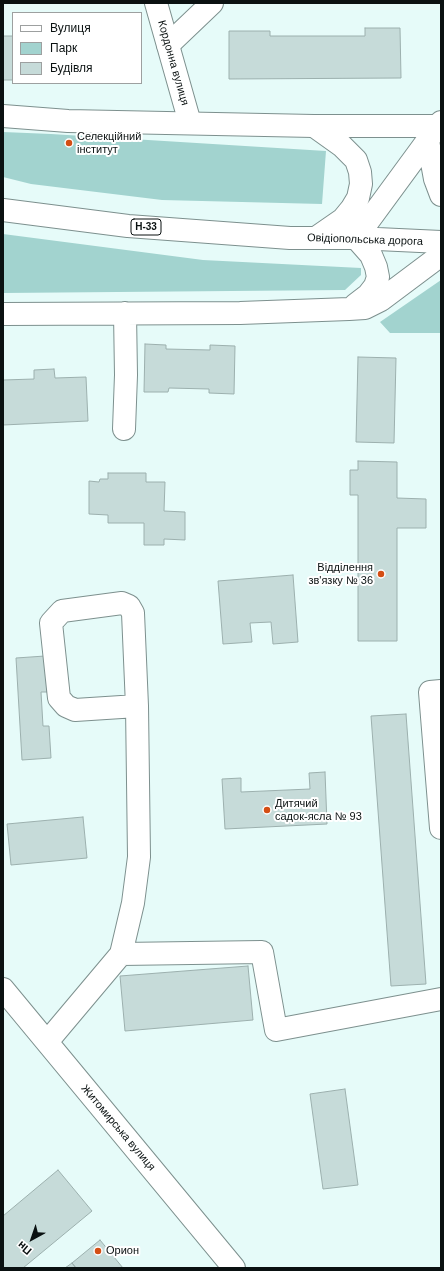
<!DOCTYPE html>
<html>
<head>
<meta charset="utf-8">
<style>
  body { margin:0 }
  #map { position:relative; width:444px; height:1271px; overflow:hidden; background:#e6fbf9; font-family:Helvetica,sans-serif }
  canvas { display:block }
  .frame { position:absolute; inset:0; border:4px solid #0a1111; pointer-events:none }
  .legend { position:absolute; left:12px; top:12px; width:130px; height:72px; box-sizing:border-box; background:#fff; border:1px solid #9da0a0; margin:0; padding:5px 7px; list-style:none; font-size:12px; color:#0a1111 }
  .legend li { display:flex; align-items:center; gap:8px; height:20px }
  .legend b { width:20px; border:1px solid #9da0a0 }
  .north { position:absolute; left:12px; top:1219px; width:40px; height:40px; -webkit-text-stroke:3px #fff; paint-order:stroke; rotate:220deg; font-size:11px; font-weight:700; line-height:16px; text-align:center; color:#0a1111 }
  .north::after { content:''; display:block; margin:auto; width:14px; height:18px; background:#0a1111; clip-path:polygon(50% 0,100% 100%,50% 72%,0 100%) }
</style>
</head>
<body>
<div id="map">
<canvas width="444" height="1271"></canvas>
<div class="frame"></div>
<ul class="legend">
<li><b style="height:5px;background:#fff"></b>Вулиця</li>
<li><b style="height:11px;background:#a2d3cf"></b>Парк</li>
<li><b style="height:11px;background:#c6dbd9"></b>Будівля</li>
</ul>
<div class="north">Пн</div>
</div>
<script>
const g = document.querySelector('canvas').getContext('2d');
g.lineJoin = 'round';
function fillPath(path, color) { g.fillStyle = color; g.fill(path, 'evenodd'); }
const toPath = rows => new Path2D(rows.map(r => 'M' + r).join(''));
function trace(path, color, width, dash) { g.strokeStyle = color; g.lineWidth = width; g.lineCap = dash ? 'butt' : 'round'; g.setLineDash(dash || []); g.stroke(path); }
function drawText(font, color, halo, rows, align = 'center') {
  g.font = font + ' Helvetica,sans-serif'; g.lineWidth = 4; g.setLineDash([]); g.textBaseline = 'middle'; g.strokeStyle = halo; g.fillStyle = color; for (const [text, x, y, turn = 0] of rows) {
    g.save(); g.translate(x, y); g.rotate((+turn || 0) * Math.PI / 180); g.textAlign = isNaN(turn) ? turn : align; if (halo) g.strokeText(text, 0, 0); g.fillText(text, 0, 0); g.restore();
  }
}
fillPath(toPath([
  [3,132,51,134,326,151,322,204,162,200,31,184,3,177],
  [3,234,203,260,361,268,361,275,345,290,3,293],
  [441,280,441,333,390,333,380,322]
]), '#a2d3cf');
const building = toPath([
  [365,28,400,28,401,78,229,79,229,31,270,31,270,36,365,36,365,28],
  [3,36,13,36,13,80,3,80,3,36],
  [145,344,166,345,166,349,210,350,210,345,235,346,234,394,209,393,209,389,169,388,168,392,144,392,145,344],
  [358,357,396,358,394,443,356,442,358,357],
  [54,369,55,378,86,377,88,421,3,425,3,380,34,379,34,370,54,369],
  [358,461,397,462,397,498,426,499,426,528,397,528,397,641,358,641,358,495,350,495,350,470,358,470,358,461],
  [108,473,146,473,146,482,165,482,164,511,185,512,185,540,164,539,164,545,144,545,144,523,108,523,108,515,89,514,89,481,99,482,100,479,108,479,108,473],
  [293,575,298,642,273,644,271,622,250,623,252,642,223,644,218,581,293,575],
  [45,656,47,692,41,692,43,726,49,726,51,758,22,760,16,658,45,656],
  [406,714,426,984,391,986,371,716,406,714],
  [325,772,327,824,225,829,222,779,241,778,241,792,310,789,309,773,325,772],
  [83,817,87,858,11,865,7,824,83,817],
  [248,966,253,1020,125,1031,120,976,248,966],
  [345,1089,358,1185,323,1189,310,1094,345,1089],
  [58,1170,92,1211,23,1268,3,1268,3,1216,58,1170],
  [100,1240,123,1268,76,1268,72,1263,100,1240],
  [72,1263,76,1268,65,1268,72,1263]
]);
fillPath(building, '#c6dbd9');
trace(building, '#9cb0ae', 1);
const minor = toPath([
  [168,45,212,3],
  [3,116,68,121,314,126,438,126],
  [355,305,368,295,375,286,378,277,376,267,371,255,356,238],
  [3,314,240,313,349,309,365,308,381,300,441,255],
  [124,429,126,375,125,313],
  [441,691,430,692,441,828],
  [121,954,133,903,139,857,137,706,133,613,129,606,122,603,62,611,51,623,59,698,66,706,75,710,137,706],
  [3,989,234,1268],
  [47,1042,121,954,262,952,276,1030,441,999]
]);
const major = toPath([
  [156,3,190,123],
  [314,126,342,146,356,160,360,172,361,184,358,198,352,208,343,219,317,237],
  [428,141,435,179,441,195],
  [3,210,128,226,290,238,356,238,441,242],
  [356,238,441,122]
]);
trace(minor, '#7d908e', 24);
trace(major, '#7d908e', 24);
trace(minor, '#fff', 22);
trace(major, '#fff', 22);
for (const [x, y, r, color] of [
  [69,143,4,"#d44e14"],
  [381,574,4,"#d44e14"],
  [267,810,4,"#d44e14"],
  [98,1251,4,"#d44e14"]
]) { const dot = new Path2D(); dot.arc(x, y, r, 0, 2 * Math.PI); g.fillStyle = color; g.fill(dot); trace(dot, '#fff', 1.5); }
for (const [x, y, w] of [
  [146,227,30]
]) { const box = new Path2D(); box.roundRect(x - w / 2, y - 8, w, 16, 3); g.fillStyle = '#fff'; g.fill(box); trace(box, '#0a1111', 1); }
drawText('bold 10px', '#0a1111', null, [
  ["Н-33",146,227]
]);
drawText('11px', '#0a1111', '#fff', [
  ["Кордонна вулиця",173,63,74],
  ["Овідіопольська дорога",365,240,2],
  ["Житомирська вулиця",118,1128,50]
]);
drawText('11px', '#0a1111', '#fff', [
  ["Селекційний",77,137],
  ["інститут",77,150],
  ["Відділення",373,568,"right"],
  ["зв'язку № 36",373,581,"right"],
  ["Дитячий",275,804],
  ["садок-ясла № 93",275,817],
  ["Орион",106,1251]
], 'left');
</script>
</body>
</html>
